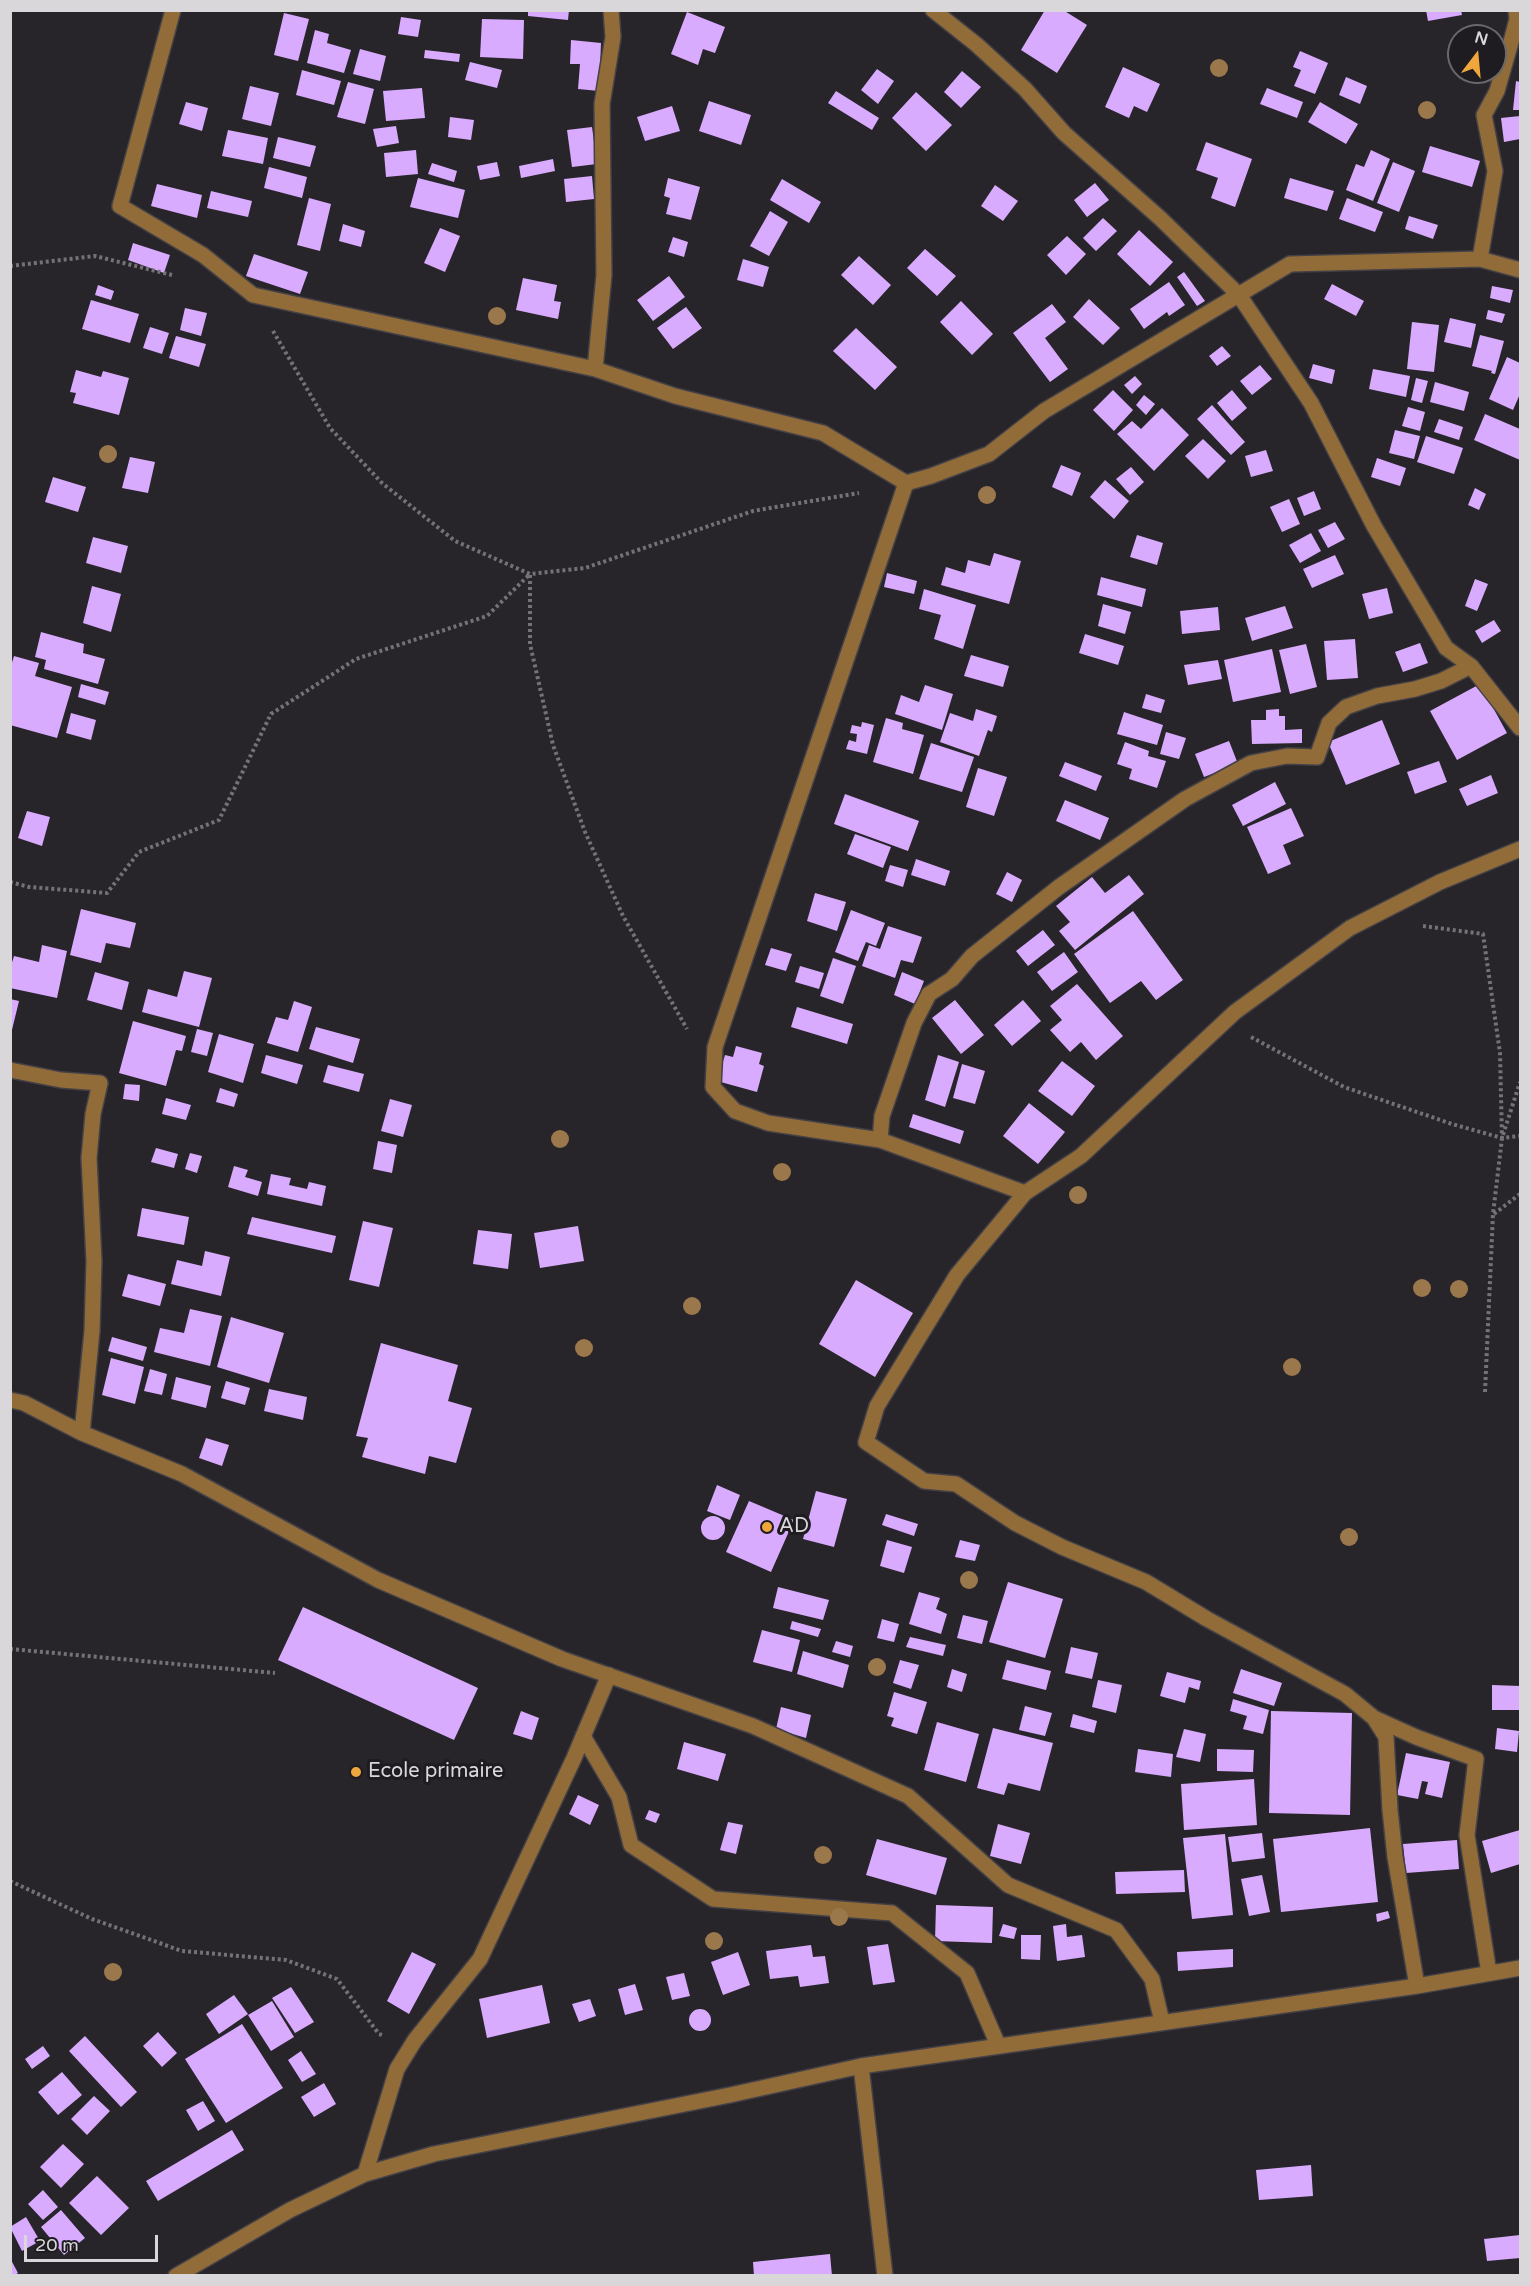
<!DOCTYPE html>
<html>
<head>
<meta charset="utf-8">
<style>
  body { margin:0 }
  #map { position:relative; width:1531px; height:2286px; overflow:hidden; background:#28252a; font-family:"Varela Round",sans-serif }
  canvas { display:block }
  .frame { position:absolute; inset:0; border:12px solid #d9d7da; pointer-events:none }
  .north { position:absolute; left:1447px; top:24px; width:60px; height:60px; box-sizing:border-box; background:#1e1c20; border:2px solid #69676a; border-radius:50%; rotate:16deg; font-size:16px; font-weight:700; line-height:24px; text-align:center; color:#d9d7da }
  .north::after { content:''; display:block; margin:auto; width:21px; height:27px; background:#efa73d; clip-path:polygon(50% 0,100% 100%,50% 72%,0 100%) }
  .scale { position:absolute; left:24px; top:2235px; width:134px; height:27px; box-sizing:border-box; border:3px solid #d9d7da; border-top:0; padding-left:8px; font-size:18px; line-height:21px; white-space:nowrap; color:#d9d7da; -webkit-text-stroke:4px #1e1c20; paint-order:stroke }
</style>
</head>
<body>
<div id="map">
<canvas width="1531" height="2286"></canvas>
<div class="frame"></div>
<div class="north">N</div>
<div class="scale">20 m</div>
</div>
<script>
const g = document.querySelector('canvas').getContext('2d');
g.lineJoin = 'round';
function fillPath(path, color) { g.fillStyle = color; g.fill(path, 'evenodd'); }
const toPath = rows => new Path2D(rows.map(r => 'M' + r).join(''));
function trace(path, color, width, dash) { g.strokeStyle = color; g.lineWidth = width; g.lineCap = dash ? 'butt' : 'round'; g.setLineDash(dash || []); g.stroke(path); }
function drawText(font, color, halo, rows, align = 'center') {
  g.font = font + ' "Varela Round",sans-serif'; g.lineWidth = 6; g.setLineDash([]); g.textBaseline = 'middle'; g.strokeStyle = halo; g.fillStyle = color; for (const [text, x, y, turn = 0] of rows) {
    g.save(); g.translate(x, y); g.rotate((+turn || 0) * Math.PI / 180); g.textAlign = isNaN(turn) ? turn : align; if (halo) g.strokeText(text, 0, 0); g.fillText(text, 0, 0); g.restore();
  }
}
fillPath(toPath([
  [528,10,569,10,568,20,528,16],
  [1045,10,1063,10,1087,25,1057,73,1021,50],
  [1426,10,1461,10,1462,15,1428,21],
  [687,12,725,27,715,53,703,49,698,65,671,54],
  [284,13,309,19,298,61,274,55],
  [401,17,421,20,418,37,398,34],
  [482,19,524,20,523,59,480,57],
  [315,30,329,34,327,43,351,50,344,73,307,63],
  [571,40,601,43,599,91,578,89,580,64,570,64],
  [360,49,386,56,380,81,353,74],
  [425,50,460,54,459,62,424,58],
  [1300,51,1328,63,1315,94,1294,86,1301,70,1293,67],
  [470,62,502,70,497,88,465,80],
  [1123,67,1160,84,1147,112,1134,106,1129,118,1105,107],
  [877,69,894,81,878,104,861,90],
  [302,70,341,81,334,105,296,95],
  [962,71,981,87,961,108,944,92],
  [1346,77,1367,86,1360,104,1339,95],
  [1516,81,1520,82,1520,110,1513,110],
  [348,82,374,89,365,124,337,117],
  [250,86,279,93,271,126,242,119],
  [422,88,425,118,386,121,383,91],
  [1267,88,1303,102,1297,118,1260,104],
  [836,91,879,118,872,130,828,103],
  [916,92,952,125,926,151,892,118],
  [709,101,751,115,741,145,699,131],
  [186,102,208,108,202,131,179,124],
  [1320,102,1358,124,1346,144,1308,122],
  [672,106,680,131,645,141,637,117],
  [1520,116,1520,139,1504,142,1501,118],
  [450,117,474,120,471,140,448,137],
  [396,126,399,143,377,147,373,129],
  [592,127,597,164,572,167,567,130],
  [228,130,268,138,263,164,222,156],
  [278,137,316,146,310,167,273,158],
  [1206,142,1252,159,1235,207,1211,198,1218,178,1196,170],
  [1430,146,1480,161,1472,187,1422,172],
  [416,150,418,174,386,177,384,153],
  [1371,150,1390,159,1373,201,1346,190,1356,164,1364,167],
  [553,159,555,171,521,178,519,166],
  [497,162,500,176,480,180,477,166],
  [1393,162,1415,171,1399,212,1377,203],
  [432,163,457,171,454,182,428,174],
  [269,167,307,177,302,198,264,188],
  [592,176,594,199,566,202,564,179],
  [418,178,465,190,458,218,410,207],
  [668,178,700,187,691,220,666,214,670,198,664,196],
  [1290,178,1334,191,1327,211,1284,198],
  [782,179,821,202,809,223,770,200],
  [1095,183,1109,200,1087,217,1074,200],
  [157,184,202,195,197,218,151,206],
  [995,185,1018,201,1003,221,981,206],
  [211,191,252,201,248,217,207,208],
  [309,198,331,204,320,251,297,245],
  [1347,198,1383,212,1375,232,1339,219],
  [770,211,788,222,769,256,750,246],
  [1409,216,1438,225,1433,239,1405,229],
  [1103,218,1117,231,1096,251,1083,238],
  [343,224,365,231,361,247,339,241],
  [440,228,460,236,445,272,424,263],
  [1139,230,1173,262,1150,286,1117,254],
  [1067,236,1086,254,1066,275,1047,255],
  [673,237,688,242,684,257,668,252],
  [133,243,170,255,164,273,128,260],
  [925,249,956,276,937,296,907,268],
  [254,254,308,272,300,294,246,276],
  [859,256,891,285,873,305,841,275],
  [743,259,769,267,763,287,737,280],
  [1184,272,1205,301,1197,306,1177,277],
  [669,276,685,297,653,321,637,300],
  [523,278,557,285,554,301,561,302,558,319,516,310],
  [1169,282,1185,305,1169,316,1167,312,1144,329,1130,309],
  [1332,284,1364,301,1356,316,1324,299],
  [98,285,114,291,111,300,95,295],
  [1492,286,1513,290,1510,303,1490,298],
  [1089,299,1120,328,1103,345,1073,317],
  [91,300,139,314,130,343,82,329],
  [961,301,993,334,972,355,940,322],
  [1052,304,1066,322,1045,338,1068,369,1050,382,1013,333],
  [686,307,702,328,673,349,657,328],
  [185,308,207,313,201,336,180,330],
  [1488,310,1505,314,1502,323,1486,319],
  [1450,318,1476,324,1471,348,1444,342],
  [1412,322,1439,325,1434,372,1407,369],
  [150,327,169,333,162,354,143,348],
  [856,328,897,367,875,390,833,351],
  [1480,335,1504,341,1495,374,1491,373,1492,371,1472,366],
  [176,336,206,344,199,367,169,358],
  [1222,346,1231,356,1217,366,1209,356],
  [1507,357,1520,363,1520,394,1513,410,1489,399],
  [1313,364,1335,370,1332,384,1309,378],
  [1260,365,1272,379,1252,395,1240,381],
  [1373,369,1410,376,1406,397,1369,389],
  [76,370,101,377,103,371,129,378,119,415,73,403,76,393,70,392],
  [1135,376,1142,384,1132,394,1124,385],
  [1416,378,1428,381,1422,403,1411,400],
  [1435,382,1469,392,1464,411,1430,402],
  [1113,390,1133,410,1114,431,1093,410],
  [1232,390,1247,408,1232,421,1217,403],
  [1144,395,1155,404,1146,415,1136,405],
  [1212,405,1245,442,1231,455,1197,419],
  [1408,407,1425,412,1420,431,1402,426],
  [1162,408,1189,435,1154,471,1117,434,1132,421,1141,429],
  [1485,414,1520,429,1520,460,1474,440],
  [1439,419,1463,427,1459,440,1434,432],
  [1395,430,1420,436,1414,459,1389,453],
  [1426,436,1463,448,1454,474,1417,462],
  [1203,439,1226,461,1208,479,1185,456],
  [1266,450,1273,471,1251,477,1245,456],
  [130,457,155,462,148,493,122,488],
  [1377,458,1406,468,1400,486,1371,477],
  [1061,465,1081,473,1072,496,1052,487],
  [1131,467,1144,482,1130,495,1116,479],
  [53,477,86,487,78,512,45,502],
  [1105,480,1129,501,1114,519,1090,497],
  [1475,488,1486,494,1479,510,1468,505],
  [1314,491,1321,509,1304,516,1297,498],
  [1289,499,1300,524,1282,532,1270,507],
  [1335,522,1345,539,1328,548,1318,530],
  [1311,533,1321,551,1300,563,1289,545],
  [1137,535,1163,543,1157,565,1130,557],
  [93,537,128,546,121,573,86,563],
  [994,553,1021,561,1009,604,941,585,946,567,965,573,968,560,990,566],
  [1335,555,1344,574,1312,588,1303,569],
  [887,573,917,581,914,594,884,587],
  [1101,577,1146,589,1142,607,1097,595],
  [1475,579,1488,584,1477,611,1465,606],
  [92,586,121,594,111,632,83,623],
  [1387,588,1393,613,1369,619,1362,594],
  [924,589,976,605,963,649,934,639,941,615,919,609],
  [1103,604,1131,612,1125,634,1098,626],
  [1285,606,1293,628,1252,641,1245,618],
  [1218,607,1220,630,1182,634,1180,611],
  [1494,620,1501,631,1482,643,1475,631],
  [41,632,84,644,83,653,105,659,98,684,44,669,46,660,35,657],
  [1085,634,1124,646,1118,665,1079,653],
  [1355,639,1358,678,1327,680,1324,641],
  [1420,643,1428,663,1403,672,1395,652],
  [1306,644,1317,687,1290,694,1279,650],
  [1272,649,1281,692,1233,702,1224,660],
  [971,655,1009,666,1003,687,964,676],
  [14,656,39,663,35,676,72,687,57,738,10,725,10,669],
  [1218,660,1222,679,1188,685,1184,665],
  [81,684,109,692,105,705,78,697],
  [1480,684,1507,733,1457,760,1430,711],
  [925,685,953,694,942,730,895,714,901,695,919,702],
  [1146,694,1165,700,1161,713,1142,708],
  [976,709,997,716,992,732,988,730,979,756,940,742,950,713,973,721],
  [1279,709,1279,716,1285,716,1285,730,1302,729,1302,743,1252,744,1251,720,1266,720,1266,710],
  [1124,712,1163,725,1157,745,1117,734],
  [71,713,96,720,91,740,66,733],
  [886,718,903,723,902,729,924,735,913,774,873,762],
  [1382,720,1400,764,1346,785,1328,742],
  [862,722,874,725,867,754,846,749,849,740,856,742,857,734,850,733,852,725,861,727],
  [1166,732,1186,738,1179,759,1160,754],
  [1229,741,1238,764,1204,777,1195,754],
  [1125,742,1149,751,1148,756,1166,761,1157,788,1129,779,1132,769,1117,764],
  [931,743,974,757,962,792,919,779],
  [1439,761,1447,782,1415,794,1407,772],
  [1065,762,1102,776,1096,791,1059,776],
  [978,768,1007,777,994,816,966,807],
  [1491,775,1498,793,1467,806,1459,789],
  [1275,782,1286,804,1243,826,1232,805],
  [845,794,919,821,908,851,834,824],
  [1065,800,1109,818,1100,840,1056,821],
  [1291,808,1304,836,1283,845,1291,864,1268,874,1247,827],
  [27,811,50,817,42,846,18,838],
  [855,834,891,847,883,868,847,854],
  [916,859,950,871,945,886,911,875],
  [890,865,908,870,903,887,885,881],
  [1007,872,1022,880,1012,902,996,894],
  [1129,875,1144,894,1075,950,1059,931,1070,922,1056,906,1092,877,1105,893],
  [815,893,846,902,837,931,807,921],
  [81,909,136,923,130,948,106,943,101,963,70,955],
  [851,910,885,923,876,946,866,942,858,961,835,952],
  [1133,911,1183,980,1156,1000,1141,981,1110,1003,1074,954],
  [888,926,922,937,913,963,901,960,895,978,862,966,869,945,880,949],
  [1043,930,1055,945,1028,966,1016,951],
  [42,945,67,951,57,998,10,988,10,969,14,956,39,962],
  [771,948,792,954,786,971,765,965],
  [1064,952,1078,972,1052,991,1037,972],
  [833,958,856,966,843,1004,820,996],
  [800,966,824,973,819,989,795,982],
  [184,971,212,978,199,1027,142,1012,148,989,177,997],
  [95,972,129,982,122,1010,87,1000],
  [902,972,924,981,915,1004,894,995],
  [1077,984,1123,1036,1096,1060,1081,1042,1070,1052,1050,1030,1062,1020,1050,1006],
  [10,999,19,1001,11,1034,10,1033],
  [955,1000,984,1035,961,1054,932,1018],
  [1023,1000,1041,1021,1012,1046,994,1025],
  [294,1001,312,1007,298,1052,267,1043,276,1017,288,1020],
  [797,1007,853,1024,847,1044,791,1027],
  [133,1021,186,1036,182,1051,176,1050,166,1086,119,1073],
  [316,1027,360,1039,353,1063,309,1049],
  [197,1029,213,1033,207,1056,191,1052],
  [219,1034,254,1044,243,1083,208,1072],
  [736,1046,762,1053,759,1064,764,1066,757,1092,717,1081,725,1055,733,1057],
  [266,1055,303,1065,297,1084,261,1073],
  [938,1055,959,1062,945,1107,925,1100],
  [1062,1061,1095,1086,1072,1116,1038,1091],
  [962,1064,985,1071,975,1104,953,1098],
  [328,1065,364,1074,359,1092,323,1082],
  [125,1084,140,1085,139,1101,123,1099],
  [220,1088,238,1094,234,1107,216,1102],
  [166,1098,191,1105,186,1120,162,1114],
  [390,1099,412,1105,403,1137,381,1131],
  [1029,1103,1065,1132,1038,1164,1003,1136],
  [913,1114,964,1131,960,1144,909,1127],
  [378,1141,397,1145,392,1173,373,1169],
  [156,1148,178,1154,174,1168,151,1162],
  [190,1153,202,1156,197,1173,185,1169],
  [234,1166,248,1170,245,1177,262,1182,258,1196,228,1187],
  [271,1174,291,1178,289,1185,307,1189,309,1182,326,1186,322,1206,267,1194],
  [142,1208,189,1217,184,1245,137,1236],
  [252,1217,336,1236,332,1253,247,1234],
  [363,1221,393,1228,379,1287,349,1280],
  [578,1226,584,1261,540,1268,534,1233],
  [478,1230,512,1234,508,1269,473,1264],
  [205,1251,230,1257,221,1296,171,1284,177,1260,202,1266],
  [128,1274,166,1284,160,1306,122,1296],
  [856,1280,913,1313,875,1377,819,1344],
  [190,1309,222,1316,210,1366,154,1352,160,1328,184,1333],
  [231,1317,284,1333,269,1383,217,1367],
  [112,1337,147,1347,143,1361,108,1351],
  [381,1343,458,1365,448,1401,472,1408,456,1463,429,1456,425,1474,362,1457,368,1438,356,1436],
  [111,1358,144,1367,135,1404,102,1395],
  [150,1369,167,1374,162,1395,144,1391],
  [176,1377,211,1386,206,1408,171,1399],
  [226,1381,250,1388,245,1405,221,1398],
  [269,1389,307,1397,303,1420,264,1411],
  [206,1438,229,1445,222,1466,199,1458],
  [717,1485,740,1495,730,1520,707,1511],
  [816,1491,847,1499,834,1547,803,1539],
  [749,1501,794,1520,771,1572,726,1552],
  [886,1514,918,1524,914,1536,882,1525],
  '701 1528a12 12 0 1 1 24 0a12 12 0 1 1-24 0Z',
  [887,1540,912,1547,904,1573,880,1566],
  [960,1540,980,1545,975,1561,955,1557],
  [1008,1582,1063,1599,1045,1658,989,1642],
  [778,1587,829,1600,823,1620,773,1608],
  [919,1592,940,1598,936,1609,947,1614,941,1634,909,1624],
  [303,1607,478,1688,454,1740,278,1660],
  [963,1615,988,1621,982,1644,957,1638],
  [882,1619,899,1624,894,1642,877,1638],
  [792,1621,821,1629,818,1637,790,1629],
  [762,1630,800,1640,792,1672,753,1662],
  [910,1637,946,1645,943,1656,906,1647],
  [836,1641,853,1646,850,1657,832,1652],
  [1071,1647,1098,1653,1092,1679,1065,1673],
  [803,1651,849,1665,843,1688,797,1674],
  [900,1660,919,1665,911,1689,893,1683],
  [1007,1660,1051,1671,1046,1690,1002,1679],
  [952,1669,967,1674,962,1692,947,1687],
  [1241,1669,1282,1683,1274,1706,1233,1693],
  [1167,1672,1201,1681,1199,1690,1189,1687,1185,1703,1160,1696],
  [1098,1680,1122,1685,1116,1713,1092,1707],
  [1492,1685,1520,1686,1520,1710,1492,1710],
  [894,1692,927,1702,917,1734,891,1726,894,1718,887,1716],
  [1233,1699,1269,1710,1263,1734,1243,1729,1247,1716,1230,1711],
  [1025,1706,1052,1713,1045,1736,1019,1730],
  [781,1707,811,1715,806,1738,776,1729],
  [521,1711,539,1718,532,1740,513,1734],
  [1271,1711,1352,1713,1350,1815,1269,1813],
  [1073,1714,1097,1721,1094,1733,1070,1727],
  [937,1722,979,1734,966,1782,924,1770],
  [993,1728,1053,1743,1040,1791,1008,1783,1004,1795,977,1788],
  [1497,1728,1519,1731,1517,1752,1495,1749],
  [1184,1729,1206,1734,1200,1762,1176,1757],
  [684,1742,726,1754,718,1781,677,1769],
  [1138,1749,1173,1754,1171,1777,1135,1772],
  [1217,1749,1254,1750,1253,1772,1217,1771],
  [1406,1753,1450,1762,1442,1798,1425,1794,1428,1782,1422,1781,1418,1799,1397,1795],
  [1254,1779,1257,1825,1184,1830,1181,1784],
  [578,1795,599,1805,590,1825,569,1814],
  [649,1810,660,1814,656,1823,645,1819],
  [728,1822,743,1825,736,1854,720,1850],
  [998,1824,1030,1833,1021,1864,990,1856],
  [1370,1828,1378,1902,1281,1912,1273,1839],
  [1520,1830,1520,1864,1491,1873,1482,1841],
  [1262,1833,1265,1858,1232,1862,1228,1837],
  [1225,1834,1233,1915,1192,1919,1183,1838],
  [877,1839,947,1858,936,1895,866,1875],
  [1457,1840,1459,1869,1406,1873,1403,1844],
  [1184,1870,1185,1892,1116,1894,1115,1872],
  [1262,1875,1270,1912,1249,1916,1241,1879],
  [936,1905,993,1907,992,1943,935,1941],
  [1388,1911,1390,1918,1377,1922,1376,1914],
  [1003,1924,1017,1928,1014,1939,999,1936],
  [1066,1924,1067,1937,1082,1935,1085,1957,1057,1961,1053,1926],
  [1021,1935,1041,1935,1040,1960,1021,1959],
  [888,1944,895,1982,873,1985,867,1947],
  [811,1945,813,1957,825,1956,829,1983,800,1987,798,1976,770,1979,766,1951],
  [1233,1949,1233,1967,1178,1971,1177,1952],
  [412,1952,436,1964,409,2014,387,2001],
  [738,1952,750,1985,723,1995,711,1962],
  [684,1973,690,1996,672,2000,666,1977],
  [635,1984,643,2010,625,2015,618,1989],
  [542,1985,550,2023,487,2038,479,1999],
  [291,1987,314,2022,295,2033,272,1998],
  [234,1995,248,2014,219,2034,206,2014],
  [590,1999,596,2016,579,2022,572,2004],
  [272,2001,294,2037,271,2051,248,2015],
  '689 2020a11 11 0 1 1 22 0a11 11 0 1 1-22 0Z',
  [242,2024,283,2088,226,2123,185,2059],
  [158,2032,177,2053,162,2067,143,2046],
  [85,2036,137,2092,121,2107,69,2051],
  [43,2046,50,2056,32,2069,25,2059],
  [301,2051,316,2074,302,2082,288,2060],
  [62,2072,82,2095,58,2115,38,2092],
  [324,2083,336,2104,314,2117,301,2097],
  [94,2096,110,2111,87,2135,71,2119],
  [203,2101,215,2121,198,2131,186,2110],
  [232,2130,244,2150,158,2201,146,2181],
  [63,2144,84,2164,61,2188,40,2167],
  [1311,2165,1313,2196,1259,2200,1256,2170],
  [97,2176,129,2208,101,2235,69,2203],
  [43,2190,58,2207,43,2220,28,2204],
  [61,2210,85,2238,64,2255,41,2227],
  [26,2217,40,2241,22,2251,10,2227],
  [1520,2235,1520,2258,1487,2261,1484,2239],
  [830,2254,832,2276,754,2276,753,2262],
  [10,2258,18,2273,13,2276,10,2276]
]), '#d9abfe');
const minor = toPath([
  [173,10,120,206,203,255,253,295,595,369,675,396,823,433,906,483,931,476,989,454,1044,411,1290,264,1480,259,1520,270],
  [933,10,977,45,1025,89,1064,133,1161,219,1239,295,1311,403,1374,526,1446,648,1471,666,1520,728],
  [1480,259,1495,171,1484,115,1497,91,1511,42,1517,19,1516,10],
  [595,369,604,275,602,104,613,37,611,10],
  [906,483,715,1047,713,1087,735,1111,768,1123,880,1140,1025,1193],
  [10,1070,61,1080,100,1083,93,1114,89,1158,94,1261,92,1331,82,1433],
  [880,1140,882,1116,914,1023,929,994,952,979,972,956,1059,887,1185,799,1251,763,1287,756,1317,757,1329,723,1346,707,1377,696,1415,689,1441,681,1471,666],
  [10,1400,24,1403,82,1433,182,1474,378,1580,562,1659,753,1726,908,1796,1008,1885,1116,1930,1152,1979,1162,2022],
  [1374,1718,1416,1737,1476,1759,1467,1835,1489,1973],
  [583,1736,619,1797,631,1845,713,1899,892,1913,967,1973,998,2045],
  [1417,1986,1395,1857,1390,1810,1386,1737,1374,1718,1345,1694,1207,1619,1146,1582,1062,1547,1015,1523,956,1484,924,1481,866,1442,877,1406,957,1275,1025,1193,1081,1156,1235,1012,1350,928,1440,882,1520,849],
  [861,2066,885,2276],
  [365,2174,397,2069,415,2040,480,1959,574,1758,609,1675],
  [176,2276,290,2210,365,2174,434,2154,730,2095,861,2066,1417,1986,1520,1968]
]);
trace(minor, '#444146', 18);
trace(toPath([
  [10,266,95,256,172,275],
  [273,331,330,428,382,483,455,541,530,574,585,568,753,511,859,493],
  [530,575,530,644,553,745,585,832,623,916,687,1029],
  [10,882,29,887,107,893,139,852,219,820,271,714,356,659,487,616,530,574],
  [1423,926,1483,934,1500,1053,1502,1138],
  [1251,1037,1344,1087,1452,1124,1502,1138,1520,1136],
  [1494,1214,1520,1194],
  [1485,1392,1493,1214,1502,1138,1520,1082],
  [10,1649,275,1673],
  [10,1881,92,1919,182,1951,286,1960,337,1979,379,2034,382,2035]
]), '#757277', 4, [3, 3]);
trace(minor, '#916c39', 15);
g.fillStyle = '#9b784c';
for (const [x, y] of [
  [1219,68],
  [1427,110],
  [497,316],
  [108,454],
  [987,495],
  [560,1139],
  [782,1172],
  [1078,1195],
  [1422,1288],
  [1459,1289],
  [692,1306],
  [584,1348],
  [1292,1367],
  [1349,1537],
  [969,1580],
  [877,1667],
  [823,1855],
  [839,1917],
  [714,1941],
  [113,1972]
]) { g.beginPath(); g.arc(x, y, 9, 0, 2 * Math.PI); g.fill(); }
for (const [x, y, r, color] of [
  [767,1527,6,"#efa73d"],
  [356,1772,6,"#efa73d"]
]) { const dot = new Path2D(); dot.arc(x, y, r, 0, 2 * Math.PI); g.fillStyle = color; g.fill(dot); trace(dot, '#1e1c20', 2); }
drawText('20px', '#d9d7da', '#1e1c20', [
  ["AD",779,1527],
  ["Ecole primaire",368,1772]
], 'left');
</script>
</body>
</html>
